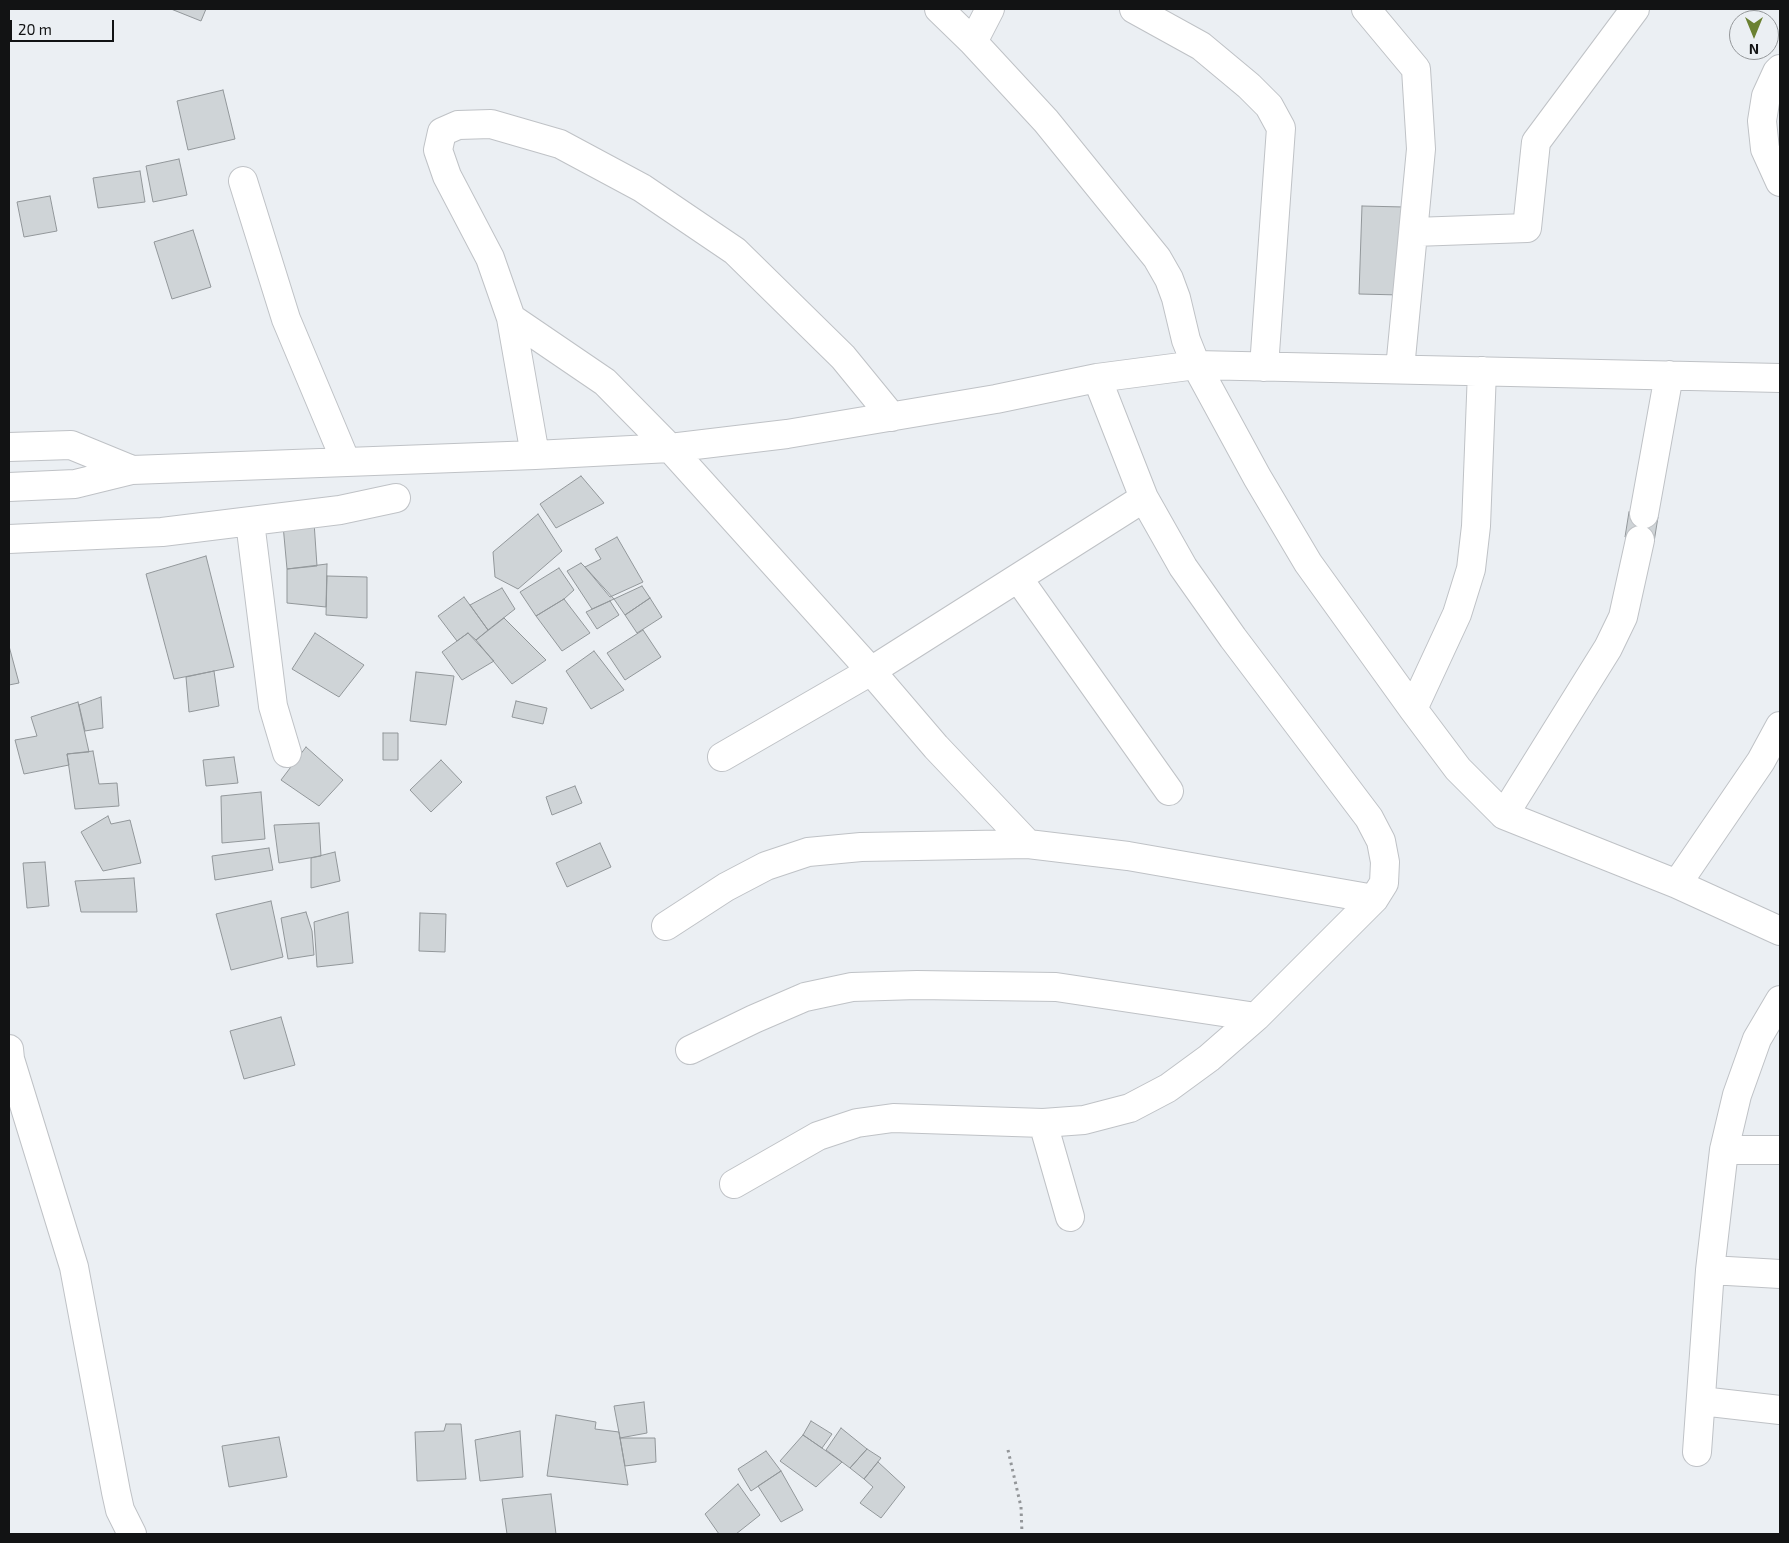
<!DOCTYPE html>
<html>
<head>
<meta charset="utf-8">
<style>
  body { margin:0 }
  #map { position:relative; width:1789px; height:1543px; overflow:hidden; background:#ebeff3; font-family:"Exo 2",sans-serif }
  canvas { display:block }
  .frame { position:absolute; inset:0; border:10px solid #121314; pointer-events:none }
  .north { position:absolute; left:1729px; top:10px; width:50px; height:50px; box-sizing:border-box; background:#ebeff3; border:1px solid #94979a; border-radius:50%; rotate:180deg; font-size:14px; font-weight:700; line-height:20px; text-align:center; color:#121314 }
  .north::after { content:''; display:block; margin:auto; width:18px; height:22px; background:#6b8132; clip-path:polygon(50% 0,100% 100%,50% 72%,0 100%) }
  .scale { position:absolute; left:10px; top:20px; width:104px; height:22px; box-sizing:border-box; border:2px solid #121314; border-top:0; padding-left:6px; font-size:15px; line-height:18px; white-space:nowrap; color:#121314; -webkit-text-stroke:4px #ebeff3; paint-order:stroke }
</style>
</head>
<body>
<div id="map">
<canvas width="1789" height="1543"></canvas>
<div class="frame"></div>
<div class="north">N</div>
<div class="scale">20 m</div>
</div>
<script>
const g = document.querySelector('canvas').getContext('2d');
g.lineJoin = 'round';
function fillPath(path, color) { g.fillStyle = color; g.fill(path, 'evenodd'); }
const toPath = rows => new Path2D(rows.map(r => 'M' + r).join(''));
function trace(path, color, width, dash) { g.strokeStyle = color; g.lineWidth = width; g.lineCap = dash ? 'butt' : 'round'; g.setLineDash(dash || []); g.stroke(path); }
const building = toPath([
  [171,9,206,9,201,21,171,9],
  [223,90,235,139,188,150,177,101,223,90],
  [179,159,187,195,153,202,146,166,179,159],
  [140,171,145,202,98,208,93,178,140,171],
  [50,196,57,231,24,237,17,202,50,196],
  [1362,206,1404,207,1400,295,1359,294,1362,206],
  [193,230,211,287,172,299,154,242,193,230],
  [581,476,604,503,556,528,540,504,581,476],
  [1629,512,1658,517,1654,542,1625,537,1629,512],
  [538,514,562,551,518,589,495,577,493,552,538,514],
  [314,522,317,566,287,569,283,525,314,522],
  [617,537,643,582,610,597,585,567,601,559,595,549,617,537],
  [206,556,234,667,174,679,146,574,206,556],
  [581,563,585,567,614,599,592,609,567,571,581,563],
  [327,564,326,607,287,603,287,569,327,564],
  [559,568,574,590,564,599,536,616,520,592,559,568],
  [327,576,367,577,367,618,326,615,327,576],
  [642,586,650,598,625,615,614,599,642,586],
  [502,588,515,609,488,630,470,605,502,588],
  [464,597,488,630,476,640,468,633,457,641,438,616,464,597],
  [650,598,662,617,637,633,625,615,650,598],
  [564,599,590,633,562,651,536,616,564,599],
  [610,601,619,615,597,629,586,612,610,601],
  [504,618,546,660,512,684,476,640,504,618],
  [643,630,661,657,625,680,607,653,643,630],
  [315,633,364,665,339,697,292,669,315,633],
  [468,633,494,661,462,680,442,652,468,633],
  [9,646,19,683,9,685,9,646],
  [594,651,624,690,591,709,566,671,594,651],
  [214,671,219,706,189,712,186,677,214,671],
  [416,672,454,676,446,725,410,721,416,672],
  [101,697,103,728,85,731,79,705,101,697],
  [516,701,547,708,543,724,512,717,516,701],
  [78,702,89,752,67,754,69,765,24,774,15,740,37,736,31,717,78,702],
  [383,733,398,733,398,760,383,760,383,733],
  [306,747,343,780,319,806,281,780,306,747],
  [93,751,99,784,117,783,119,806,75,809,67,754,93,751],
  [234,757,238,783,206,786,203,760,234,757],
  [441,760,462,782,431,812,410,790,441,760],
  [575,786,582,803,552,815,546,797,575,786],
  [261,792,265,839,222,843,221,796,261,792],
  [108,816,111,824,130,820,141,863,103,871,81,832,108,816],
  [319,823,321,856,279,863,274,825,319,823],
  [600,843,611,867,567,887,556,863,600,843],
  [269,848,273,870,215,880,212,856,269,848],
  [335,852,340,881,311,888,311,858,335,852],
  [45,862,49,906,27,908,23,863,45,862],
  [134,878,137,912,81,912,75,881,134,878],
  [271,901,283,957,231,970,216,914,271,901],
  [306,912,312,931,314,955,288,959,281,918,306,912],
  [348,912,353,963,317,967,314,922,348,912],
  [420,913,446,914,445,952,419,951,420,913],
  [281,1017,295,1065,244,1079,230,1031,281,1017],
  [644,1402,647,1433,620,1438,614,1406,644,1402],
  [556,1415,596,1422,595,1429,619,1432,628,1485,547,1476,556,1415],
  [811,1421,832,1434,822,1448,803,1435,811,1421],
  [446,1424,461,1424,466,1479,417,1481,415,1432,444,1431,446,1424],
  [841,1428,867,1449,850,1468,826,1450,841,1428],
  [520,1431,523,1477,480,1481,475,1440,520,1431],
  [803,1435,842,1462,816,1487,780,1461,803,1435],
  [279,1437,287,1477,229,1487,222,1446,279,1437],
  [620,1438,655,1438,656,1462,625,1466,620,1438],
  [867,1449,881,1458,864,1479,850,1468,867,1449],
  [766,1451,781,1471,751,1491,738,1469,766,1451],
  [878,1462,905,1487,881,1518,860,1503,873,1487,864,1479,878,1462],
  [781,1471,803,1510,781,1522,758,1486,781,1471],
  [738,1484,760,1515,736,1534,719,1534,705,1514,738,1484],
  [551,1494,556,1534,507,1534,502,1499,551,1494]
]);
fillPath(building, '#cfd4d7');
trace(building, '#92979a', 1);
const street = toPath([
  [939,9,973,42,1046,121,1157,258,1169,279,1176,298,1186,340,1196,365,1257,477,1308,563,1413,709,1458,769,1504,815,1677,884,1780,931],
  [1134,9,1201,46,1249,86,1269,106,1281,128,1264,367],
  [1366,9,1416,69,1421,149,1400,369],
  [973,42,990,9],
  [1780,69,1777,72,1766,96,1762,121,1765,149,1780,182],
  [243,181,286,319,346,462],
  [1414,232,1527,228,1536,142,1635,9],
  [511,318,605,382,670,448,871,671,936,747,1028,844],
  [9,447,71,445,132,470],
  [535,455,511,318,490,258,447,176,438,150,442,132,458,125,491,124,560,144,642,188,735,251,843,357,892,417],
  [9,487,75,484,132,470,535,455,670,448,787,434,996,399,1097,378,1196,365,1780,378],
  [1644,514,1669,375],
  [250,522,273,706,287,753],
  [9,539,162,532,340,510,396,498],
  [1018,578,1169,791],
  [1413,709,1457,614,1471,569,1476,526,1482,371],
  [722,757,871,671,1144,498],
  [1504,815,1608,648,1623,617,1640,540],
  [1677,884,1761,761,1780,726],
  [666,926,726,887,766,866,808,852,861,847,1028,844,1128,856,1374,899],
  [690,1050,754,1019,805,997,852,987,917,985,1056,987,1256,1017],
  [1043,1123,1070,1217],
  [1724,1150,1780,1150],
  [734,1184,818,1136,857,1123,893,1118,1043,1123,1084,1120,1130,1108,1168,1088,1209,1058,1256,1017,1374,899,1384,883,1385,862,1381,841,1369,818,1233,638,1183,567,1144,498,1097,378],
  [1710,1270,1780,1274],
  [1701,1401,1780,1410],
  [1697,1452,1710,1270,1724,1150,1737,1095,1757,1039,1780,1000]
]);
const secondary = toPath([
  [9,1049,10,1059,74,1267,116,1492,120,1510,132,1534]
]);
trace(street, '#bfc2c6', 30);
trace(secondary, '#bfc2c6', 30);
trace(toPath([
  [1008,1450,1021,1507,1022,1534]
]), '#939699', 3, [2.5, 4]);
trace(street, '#fff', 28);
trace(secondary, '#fff', 28);
</script>
</body>
</html>
